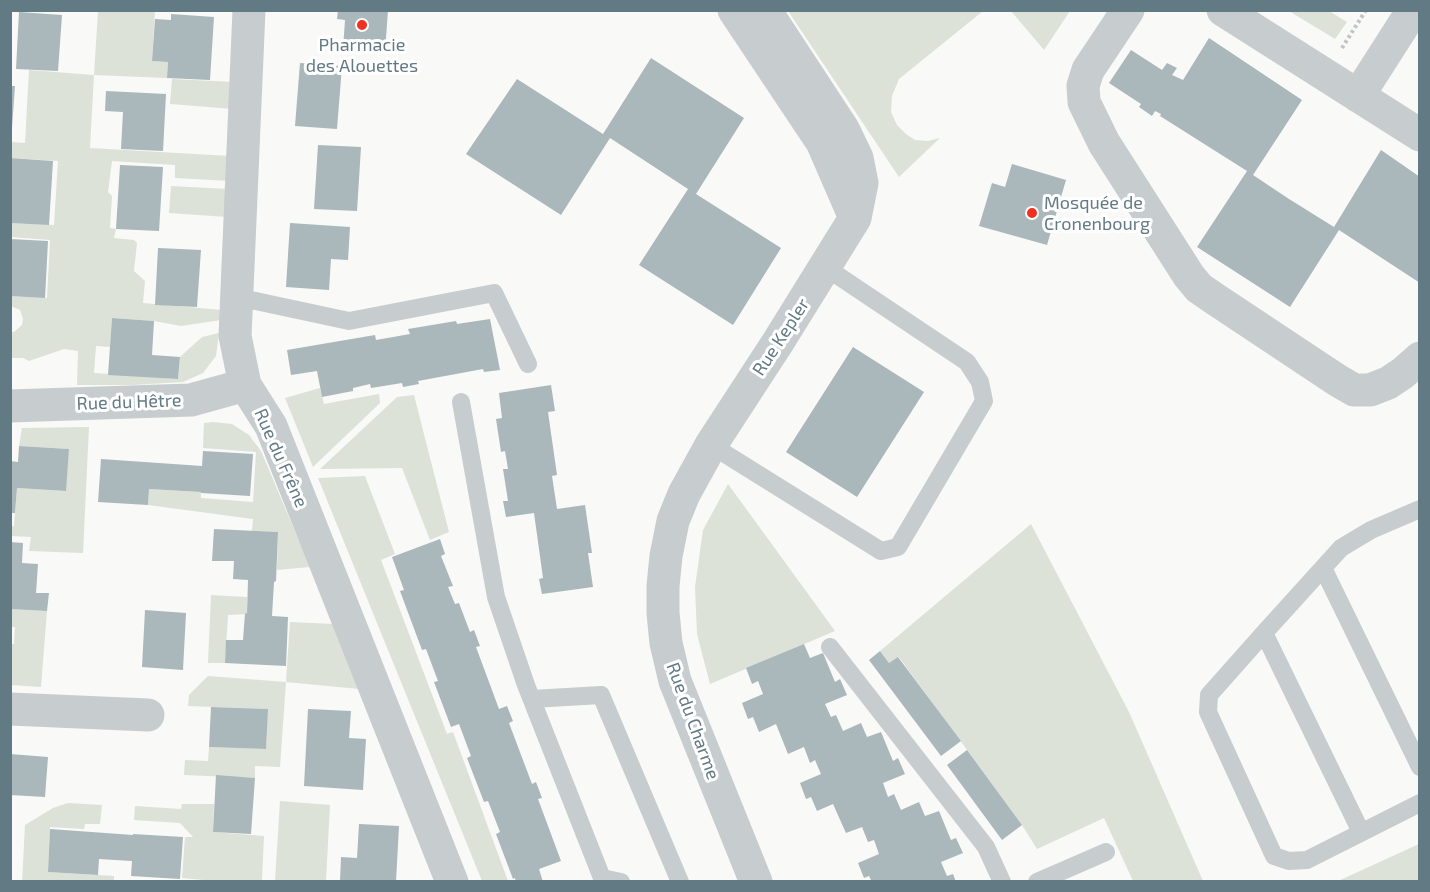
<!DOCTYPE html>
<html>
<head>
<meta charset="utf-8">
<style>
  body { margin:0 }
  #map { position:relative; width:1430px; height:892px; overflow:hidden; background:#f9f9f7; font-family:"Exo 2",sans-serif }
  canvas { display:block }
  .frame { position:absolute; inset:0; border:12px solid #627a84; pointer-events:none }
</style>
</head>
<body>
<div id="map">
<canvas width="1430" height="892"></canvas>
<div class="frame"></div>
</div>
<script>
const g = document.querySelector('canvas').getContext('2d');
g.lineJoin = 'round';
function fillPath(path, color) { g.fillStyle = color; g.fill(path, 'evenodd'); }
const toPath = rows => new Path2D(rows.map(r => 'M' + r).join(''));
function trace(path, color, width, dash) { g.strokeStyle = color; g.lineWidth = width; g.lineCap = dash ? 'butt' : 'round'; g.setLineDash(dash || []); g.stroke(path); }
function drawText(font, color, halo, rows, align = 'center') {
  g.font = font + ' "Exo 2",sans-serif'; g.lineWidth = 6; g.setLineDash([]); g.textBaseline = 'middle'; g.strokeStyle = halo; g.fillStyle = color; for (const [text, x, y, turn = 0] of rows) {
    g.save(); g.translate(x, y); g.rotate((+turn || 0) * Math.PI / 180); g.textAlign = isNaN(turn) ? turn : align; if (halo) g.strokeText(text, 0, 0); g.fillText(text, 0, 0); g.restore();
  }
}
fillPath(toPath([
  [98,11,155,11,152,61,168,62,167,78,94,75,90,148,230,156,229,181,175,178,175,165,112,161,108,192,112,196,110,228,116,229,114,238,134,240,137,243,134,271,145,281,143,303,222,310,221,320,181,326,154,321,112,318,110,347,96,346,94,373,178,379,180,357,202,337,219,333,216,356,203,373,183,382,132,385,77,385,78,351,64,349,29,361,23,358,11,358,11,332,14,332,22,325,23,319,20,310,11,306,11,296,47,298,50,240,11,237,10,223,54,225,58,161,11,158,11,142,25,143,29,70,94,75],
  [788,11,983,11,899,79,892,96,891,112,897,125,906,134,915,140,928,141,940,138,899,177],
  [1011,11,1070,11,1044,50],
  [1289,11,1329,11,1347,22,1335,39],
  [172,79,234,82,233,109,170,104],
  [171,186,228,189,227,217,169,213],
  [320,388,324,404,379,394,380,403,313,467,285,398],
  [414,395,449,532,430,540,402,468,320,469,397,397],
  [213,422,232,424,249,435,261,451,310,567,277,570,278,532,252,531,253,519,148,505,149,489,201,492,201,498,253,502,256,452,203,448,204,423],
  [89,427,83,553,29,551,31,537,11,536,10,526,14,526,17,488,65,491,69,449,19,446,22,428],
  [365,476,395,554,381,560,447,734,453,732,508,881,482,881,318,478],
  [728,484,835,631,710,684,697,634,695,587,703,530],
  [1031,524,1129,712,1203,881,1133,881,1104,818,1037,849,1022,825,899,657,889,663,880,651],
  [211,595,247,597,247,614,228,615,225,663,208,663],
  [11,609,47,611,41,687,11,685,10,644,14,644,15,627,11,627],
  [290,622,334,624,359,689,286,682,280,767,255,766,255,778,184,775,185,760,208,761,209,747,266,749,267,709,188,706,189,695,208,676,286,682],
  [280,801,330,805,326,881,275,881],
  [68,803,102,805,100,824,85,824,84,829,50,827,48,872,114,876,114,881,22,882,25,825,53,808],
  [182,804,214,804,213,832,264,836,262,881,225,882,182,878,185,837,193,837,180,823,134,820,135,806,181,809],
  [1419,844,1419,881,1338,881]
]), '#dce2d7');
fillPath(toPath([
  [338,10,388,10,385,52,343,49,345,20,337,19],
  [19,12,62,15,58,71,16,69],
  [171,14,214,17,210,80,167,78,168,62,152,61,155,19,171,20],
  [1209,38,1302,100,1253,175,1289,199,1334,227,1381,150,1420,177,1420,283,1339,230,1290,307,1197,247,1247,171,1160,116,1161,114,1155,111,1152,116,1139,107,1141,104,1109,83,1131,50,1162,70,1167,63,1177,68,1172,75,1183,80],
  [651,58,744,118,696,194,781,248,733,325,639,265,688,189,610,138,561,215,466,154,517,79,603,134],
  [300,63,342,66,337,129,295,126],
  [10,86,15,86,12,128,10,128],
  [106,91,166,94,163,151,121,149,123,112,105,111],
  [318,145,361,147,357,211,314,209],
  [10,158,53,161,49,225,10,223],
  [1012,164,1066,180,1047,245,979,226,992,183,1005,187],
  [120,165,163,167,159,231,116,229],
  [290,223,350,227,348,260,331,259,329,290,286,287],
  [10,239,48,241,45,298,10,296],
  [158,248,201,250,197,307,155,305],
  [112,318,154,321,152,355,180,357,178,379,108,375],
  [490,319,500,370,484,372,483,369,418,381,419,384,403,387,402,383,371,388,370,384,353,388,353,391,322,397,317,371,291,375,287,350,375,335,376,340,410,334,408,329,456,321,457,324],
  [853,347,924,392,857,497,786,452],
  [551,385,555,411,548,412,557,475,552,476,557,509,585,505,592,553,588,553,593,587,542,594,539,579,543,578,534,513,506,517,503,501,508,501,503,469,508,469,505,451,501,452,496,419,502,418,499,393],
  [19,446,69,449,66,491,17,488,15,513,10,513,10,461,18,462],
  [203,451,253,454,250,496,201,493,201,492,149,489,148,505,98,502,101,459,202,466],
  [214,529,278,532,276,581,274,582,272,616,288,617,286,666,225,663,226,640,243,640,245,613,247,614,248,580,233,579,234,561,212,561],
  [440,539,445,554,441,556,453,586,448,587,455,604,459,603,470,632,474,630,480,646,476,647,499,709,507,706,513,721,509,723,532,784,536,782,542,798,538,799,561,861,539,869,543,882,516,882,515,878,513,879,496,834,500,832,488,801,484,802,467,758,471,756,459,724,451,727,434,682,438,681,426,649,422,650,400,591,404,590,392,557],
  [10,542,23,543,22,563,38,564,36,593,49,593,47,611,10,609],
  [145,610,186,613,183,670,142,667],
  [804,644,810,658,823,653,835,682,840,679,847,695,825,704,831,717,836,715,843,731,861,723,867,737,881,732,893,761,898,758,905,774,883,783,888,797,894,794,901,810,919,802,925,816,939,811,951,840,956,838,963,853,941,862,947,876,953,874,956,882,872,882,869,876,864,878,858,863,879,854,874,840,868,842,862,827,846,833,833,804,817,811,811,797,806,799,800,783,821,774,815,760,810,763,804,747,788,754,776,724,759,732,753,717,748,719,742,703,763,694,758,681,752,684,746,668],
  [880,651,889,663,898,657,961,741,941,756,869,660],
  [211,707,268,709,266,749,209,747],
  [308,709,351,711,349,738,366,739,363,790,304,786],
  [967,750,1022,825,1002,840,947,765],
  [10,754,48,757,45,797,10,795],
  [216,775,255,778,251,834,213,832],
  [359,824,399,826,396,882,340,882,341,857,357,858],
  [50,829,133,835,133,834,183,837,180,879,131,876,132,861,115,860,99,859,98,875,48,872]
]), '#aab7bb');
trace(toPath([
  [1342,48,1366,10]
]), '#c0c4c5', 4, [3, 3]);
trace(toPath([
  [237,297,349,321,494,293,528,364],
  [461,402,496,597,526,685,602,878,621,882],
  [711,445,881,551,898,547,984,401,980,382,967,362,825,267],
  [1420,509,1371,530,1341,548,1264,633,1209,695,1208,712,1274,856,1289,861,1307,860,1420,803],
  [1323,568,1420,767],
  [1264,633,1361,832],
  [830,647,986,847,1002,882],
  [532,699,601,695,680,882],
  [1037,882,1106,852]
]), '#c7cccf', 18);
trace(toPath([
  [249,10,235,336,245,385,271,426,452,882],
  [734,10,822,142,855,218],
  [1128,10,1088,70,1083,86,1084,102,1104,143,1189,276,1199,288,1215,299,1337,380,1354,390,1370,390,1388,383,1403,373,1420,358],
  [1223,10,1420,135],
  [1358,96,1413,10],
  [10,406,191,400,245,385],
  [10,709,148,715],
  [756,882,675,681,666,643,663,613,663,586,666,556,673,521,684,494,711,445,778,342,855,218,862,183,857,158,843,129,765,10]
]), '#c7cccf', 33);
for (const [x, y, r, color] of [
  [362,25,6,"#f03120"],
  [1032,213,6,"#f03120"]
]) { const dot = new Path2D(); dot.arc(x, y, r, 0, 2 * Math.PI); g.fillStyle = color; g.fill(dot); trace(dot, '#fff', 2); }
drawText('18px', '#627a84', '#fff', [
  ["Pharmacie",362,45],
  ["des Alouettes",362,66],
  ["Mosquée de",1044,203,"left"],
  ["Cronenbourg",1044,224,"left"]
]);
drawText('18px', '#627a84', '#fff', [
  ["Rue Kepler",781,337,-57],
  ["Rue du Hêtre",129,402,-2],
  ["Rue du Frêne",281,458,66],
  ["Rue du Charme",693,721,70]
]);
</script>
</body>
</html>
